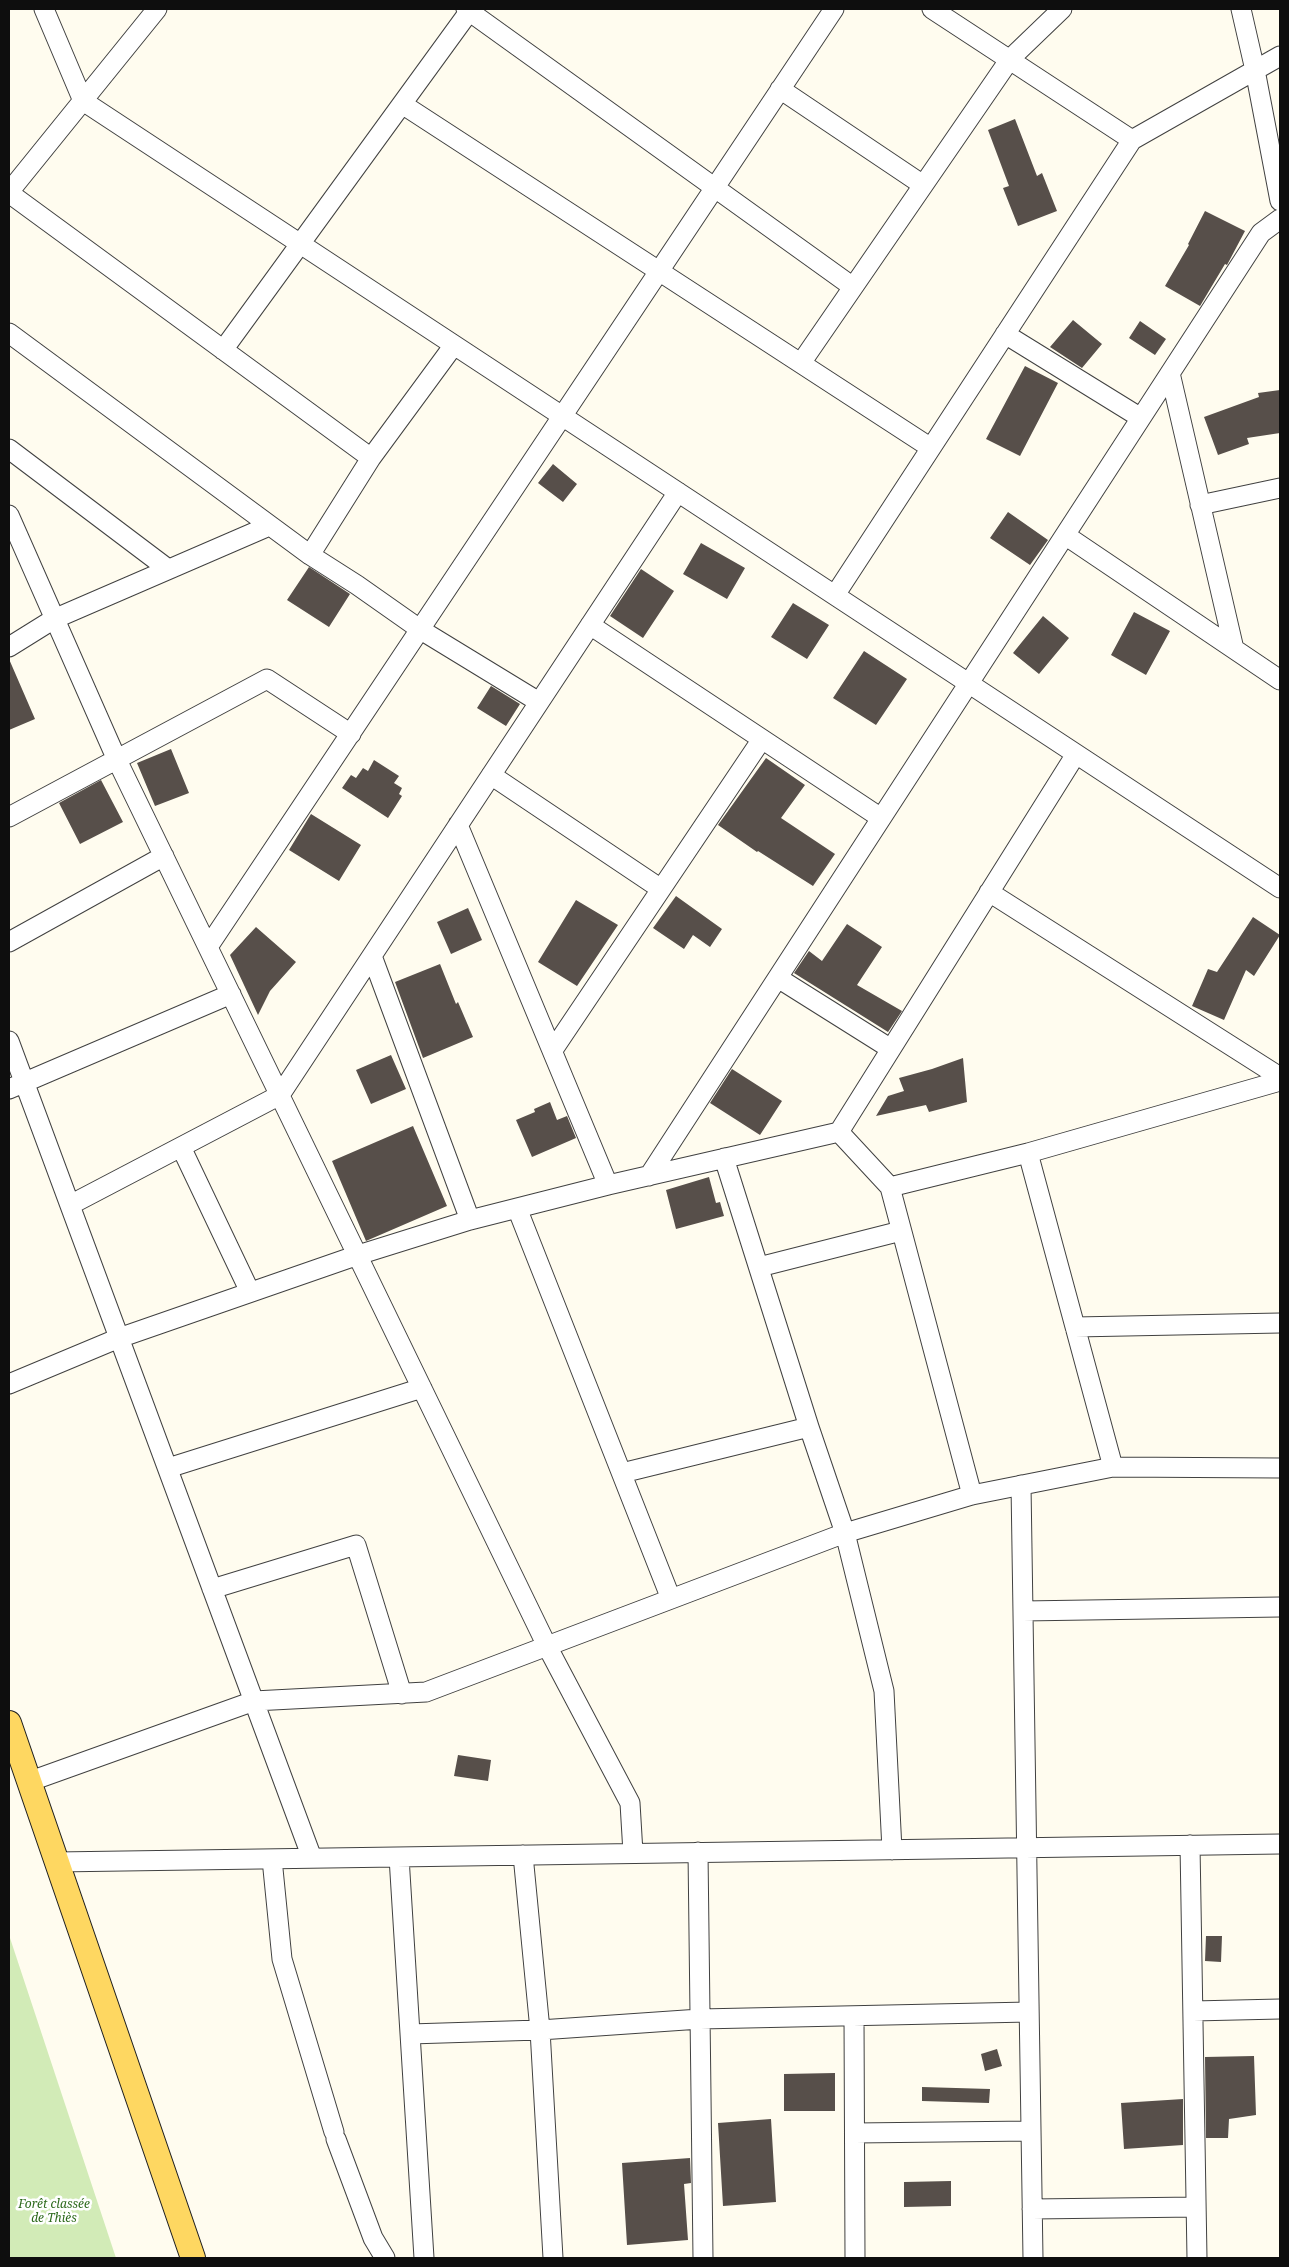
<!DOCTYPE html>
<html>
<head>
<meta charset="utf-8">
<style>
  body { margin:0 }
  #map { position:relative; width:1289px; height:2267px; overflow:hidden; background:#fffcef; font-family:"Noto Serif",serif }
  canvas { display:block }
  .frame { position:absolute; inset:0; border:10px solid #0e0e0e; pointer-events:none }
</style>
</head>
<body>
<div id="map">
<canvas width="1289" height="2267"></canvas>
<div class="frame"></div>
</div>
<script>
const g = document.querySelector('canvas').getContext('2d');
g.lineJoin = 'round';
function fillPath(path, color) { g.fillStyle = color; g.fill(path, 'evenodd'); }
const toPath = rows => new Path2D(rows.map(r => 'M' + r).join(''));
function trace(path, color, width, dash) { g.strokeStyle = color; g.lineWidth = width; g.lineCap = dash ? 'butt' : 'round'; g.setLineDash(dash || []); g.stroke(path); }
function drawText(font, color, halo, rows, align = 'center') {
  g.font = font + ' "Noto Serif",serif'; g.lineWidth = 5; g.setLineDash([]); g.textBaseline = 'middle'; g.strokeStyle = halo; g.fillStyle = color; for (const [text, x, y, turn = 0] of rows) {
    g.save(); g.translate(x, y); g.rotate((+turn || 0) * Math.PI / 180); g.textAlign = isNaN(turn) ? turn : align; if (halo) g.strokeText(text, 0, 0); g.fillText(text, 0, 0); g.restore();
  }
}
fillPath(toPath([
  [9,1935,116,2258,9,2258]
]), '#d2ebb7');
fillPath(toPath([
  [1015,119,1037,176,1042,173,1057,211,1018,226,1003,188,1009,186,988,130],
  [1205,211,1245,231,1227,265,1225,264,1200,306,1165,286,1189,245,1188,244],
  [1073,320,1102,344,1082,368,1050,347],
  [1140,321,1166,339,1155,355,1129,338],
  [1025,366,1058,383,1020,456,986,439],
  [1280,390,1280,433,1247,438,1249,444,1218,455,1204,417,1259,397,1258,393],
  [553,464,577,484,563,502,538,483],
  [1008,512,1048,540,1030,565,990,538],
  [701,543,745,568,727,599,683,574],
  [309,567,350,594,329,627,287,600],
  [641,569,674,591,643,638,610,616],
  [793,603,829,625,807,659,771,637],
  [1134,612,1170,631,1146,675,1111,655],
  [1043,616,1069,638,1039,674,1013,653],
  [864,651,907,679,876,725,833,698],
  [9,659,35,719,9,730],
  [491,686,520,704,506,726,477,708],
  [171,749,189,793,155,806,137,763],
  [766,758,805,785,781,818,835,854,813,886,758,851,757,852,718,825],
  [374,760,399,776,394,783,402,788,399,794,402,796,388,818,342,788,351,775,356,778,363,768,368,771],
  [101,780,123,822,80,844,59,803],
  [311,814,361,845,339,881,289,850],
  [676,896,722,929,710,947,693,935,684,949,653,928],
  [576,900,618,925,577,986,538,962],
  [468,908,482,940,451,954,437,922],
  [1253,917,1280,935,1254,976,1246,970,1224,1020,1192,1006,1208,969,1217,972],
  [847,924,882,947,857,985,902,1011,888,1032,794,973,809,951,822,961],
  [256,927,296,962,270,991,258,1015,230,955],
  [440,964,456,1004,458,1002,473,1037,423,1058,395,982],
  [391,1055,406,1089,371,1104,356,1070],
  [963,1058,967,1102,929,1112,926,1105,876,1116,888,1096,904,1091,899,1078,932,1069],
  [732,1069,782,1101,760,1135,710,1103],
  [550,1102,557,1120,567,1116,576,1138,532,1157,516,1120,535,1112,534,1109],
  [413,1126,447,1206,366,1241,332,1161],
  [709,1177,716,1203,720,1202,724,1216,676,1229,666,1190],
  [458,1755,491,1760,488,1781,454,1776],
  [1206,1936,1222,1936,1221,1962,1205,1961],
  [997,2049,1002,2066,985,2071,981,2054],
  [1254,2056,1256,2115,1229,2119,1228,2138,1206,2138,1205,2057],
  [835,2073,835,2111,784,2111,784,2074],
  [922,2087,990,2089,989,2103,922,2101],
  [1183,2099,1183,2145,1124,2149,1121,2103],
  [771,2119,776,2202,723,2206,718,2123],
  [690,2158,691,2183,684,2184,688,2240,627,2245,622,2163],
  [951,2181,951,2206,904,2207,904,2182]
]), '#574f4a');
const minor = toPath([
  [44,9,83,101,1280,888],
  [466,9,853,287],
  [932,9,1132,140],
  [1241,9,1255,70,1280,201],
  [780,89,923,185],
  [402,104,931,448],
  [9,192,157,9],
  [9,193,371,458],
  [9,333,310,555,357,585,421,630,539,702],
  [1005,334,1141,418],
  [223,350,471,9],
  [801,363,1010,59,1062,9],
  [1170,373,1234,649],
  [9,449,168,569],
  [1200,505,1280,488],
  [9,515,117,760,547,1646,630,1803,633,1853],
  [1065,535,1280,680],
  [310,555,371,458,454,345],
  [835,595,1132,140,1280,56],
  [590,625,881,818],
  [9,647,54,619,269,526],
  [491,775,661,889],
  [9,817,267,679,351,734],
  [458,825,608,1185],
  [989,892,1280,1077],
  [9,942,164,856],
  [208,947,834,9],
  [372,956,470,1220],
  [778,978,891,1049],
  [9,1041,312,1858],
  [553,1050,762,739],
  [9,1089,231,994],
  [839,1132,890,1187,972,1495],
  [181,1147,250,1292],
  [1028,1153,1113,1467],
  [724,1158,809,1427,845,1533,884,1691,892,1850],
  [649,1176,1261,233,1280,219],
  [890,1187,1028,1153,1280,1081],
  [70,1205,280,1095,678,492],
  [517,1208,671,1599],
  [759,1267,901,1231],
  [1075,1327,1280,1323],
  [9,1384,119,1338,358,1255,470,1220,608,1185,839,1132,1076,754],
  [168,1468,422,1388],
  [622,1473,809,1427],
  [1021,1485,1033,2258],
  [212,1589,356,1545,402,1694],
  [1023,1611,1280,1607],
  [28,1782,254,1701,426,1692,845,1533,972,1495,1113,1467,1280,1468],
  [1190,1845,1197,2258],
  [698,1852,703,2258],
  [523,1855,540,2030,553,2258],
  [399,1857,424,2258],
  [272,1859,282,1959,334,2132],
  [56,1862,1280,1844],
  [1193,2011,1280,2009],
  [854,2016,855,2258],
  [410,2034,540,2030,700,2019,1029,2012],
  [855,2133,1031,2131],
  [336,2139,373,2238,385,2258],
  [1032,2209,1196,2207]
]);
const major = toPath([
  [9,1723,193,2258]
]);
trace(minor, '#414141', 21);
trace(major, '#1f1f1f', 26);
trace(minor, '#fff', 19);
trace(major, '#fed761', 24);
drawText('italic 12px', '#2c691b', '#fff', [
  ["Forêt classée",54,2205],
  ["de Thiès",54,2219]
]);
</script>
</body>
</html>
